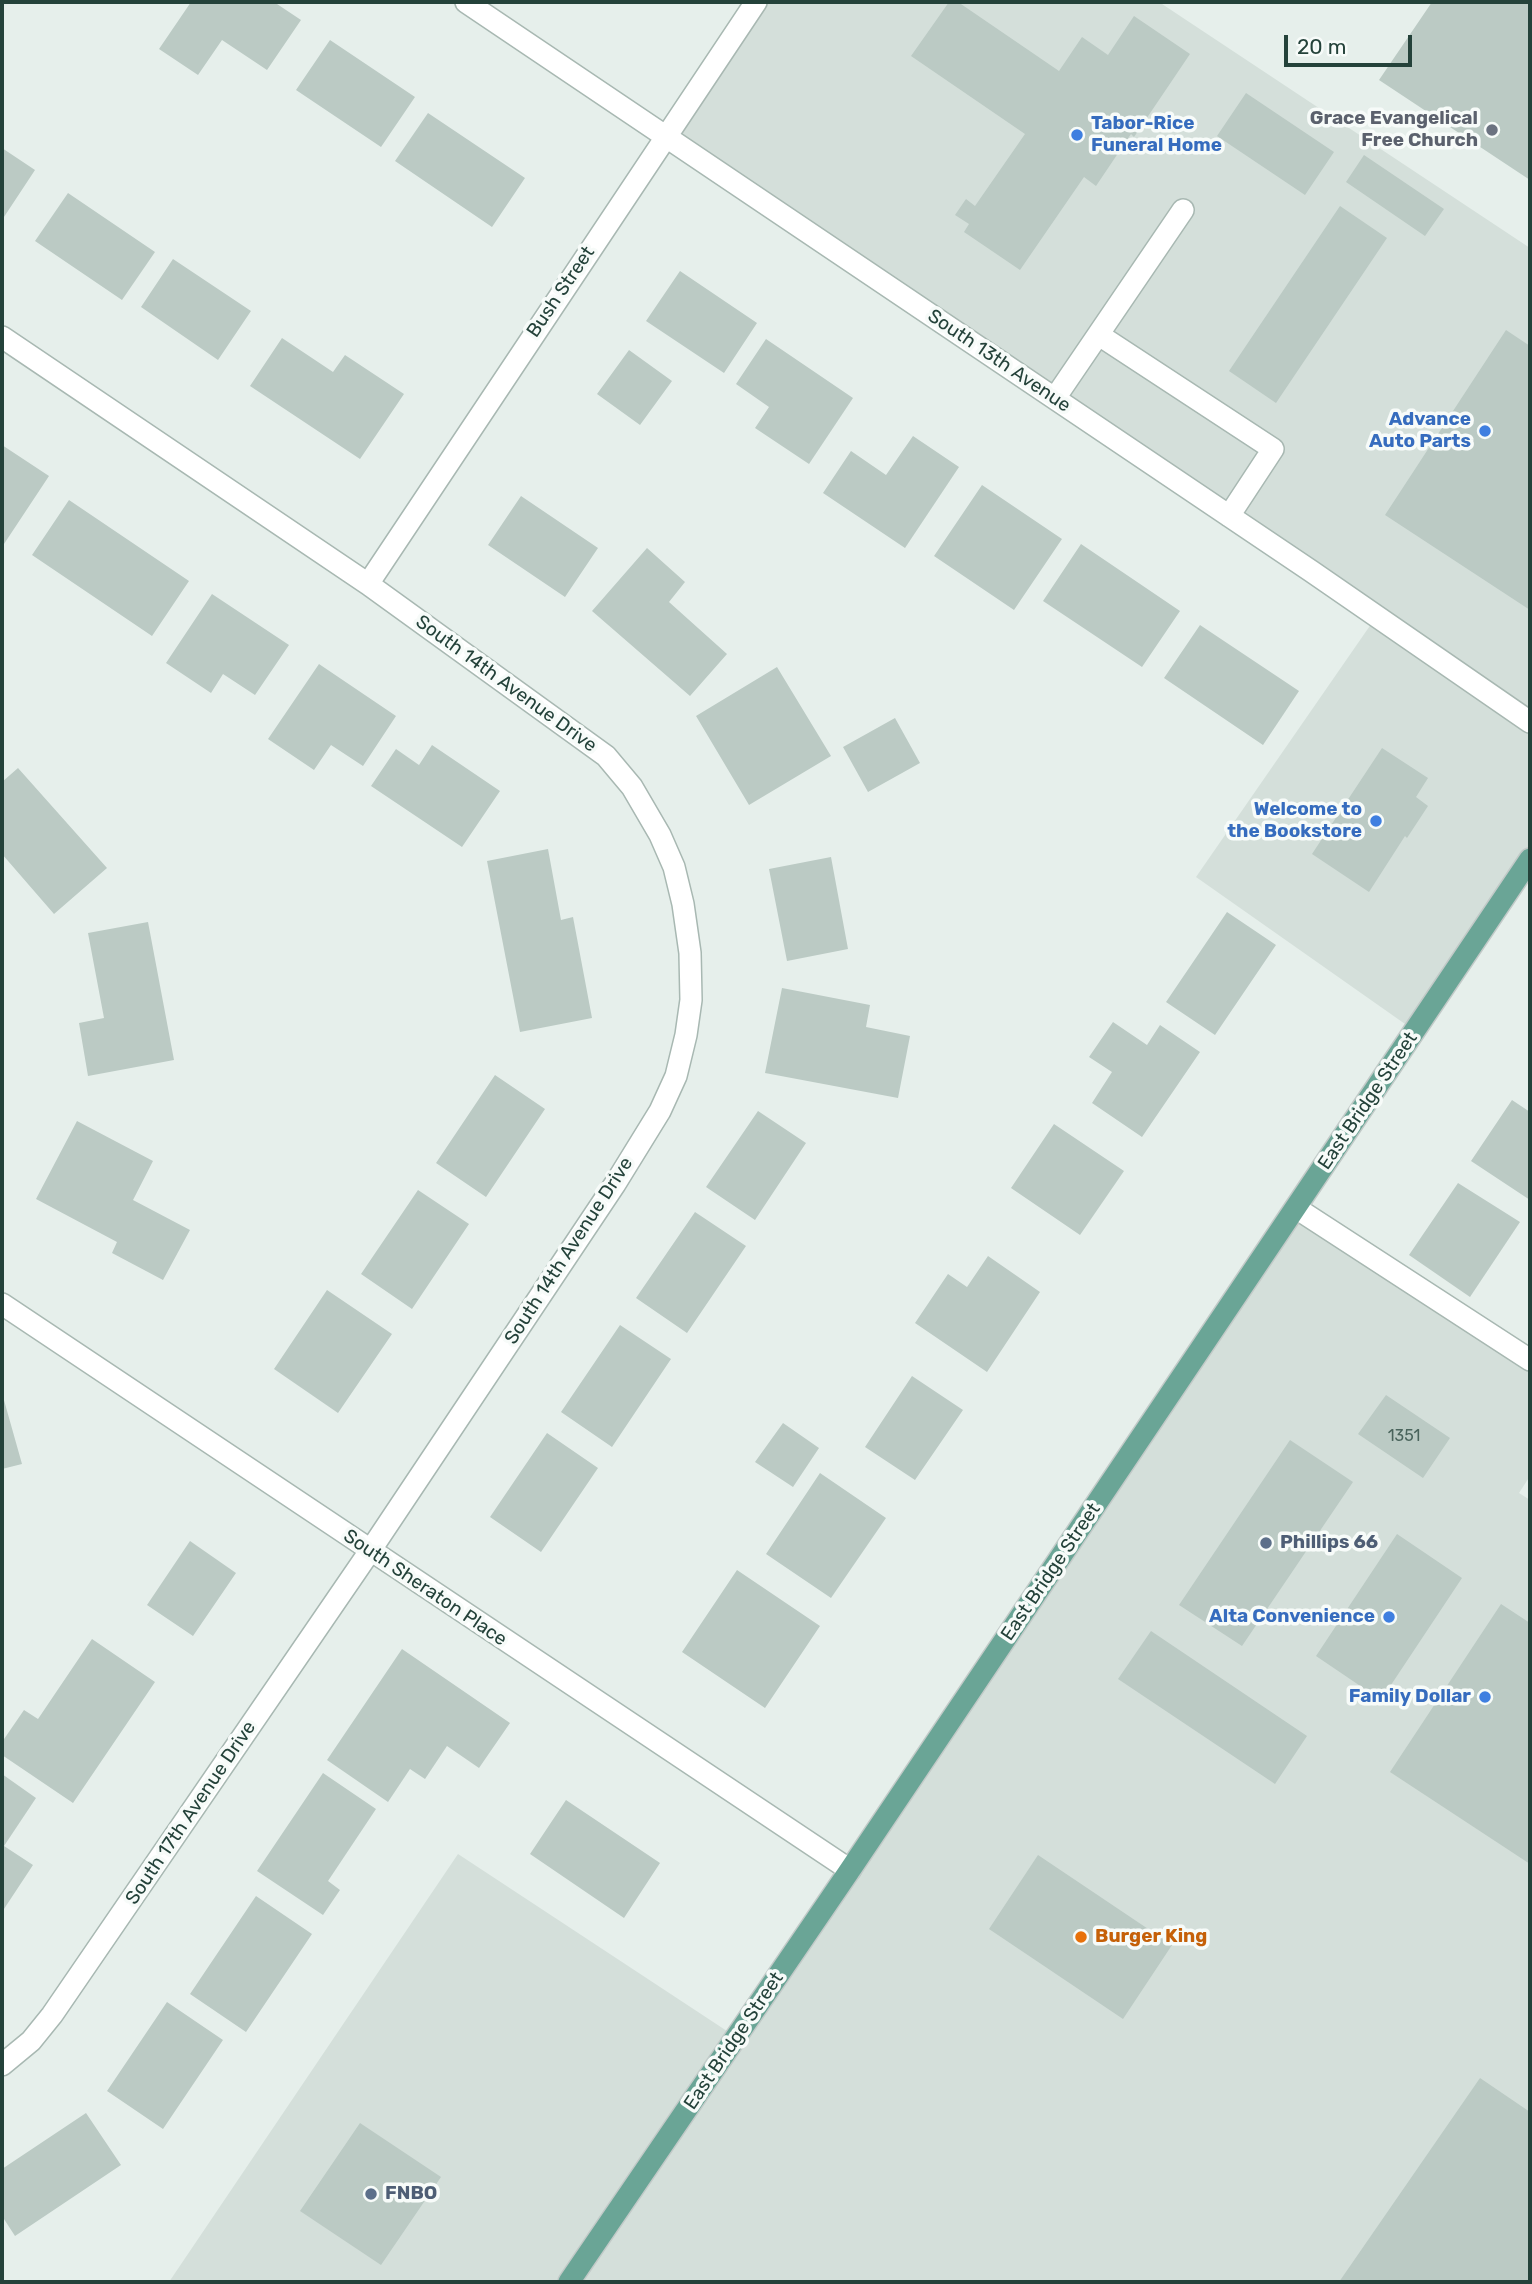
<!DOCTYPE html>
<html>
<head>
<meta charset="utf-8">
<style>
  body { margin:0 }
  #map { position:relative; width:1532px; height:2284px; overflow:hidden; background:#e6efeb; font-family:Rubik,sans-serif }
  canvas { display:block }
  .frame { position:absolute; inset:0; border:4px solid #24423a; pointer-events:none }
  .scale { position:absolute; left:1284px; top:35px; width:128px; height:32px; box-sizing:border-box; border:4px solid #24423a; border-top:0; padding-left:9px; font-size:21px; line-height:24px; white-space:nowrap; color:#24423a; -webkit-text-stroke:5px #f7fbf9; paint-order:stroke }
</style>
</head>
<body>
<div id="map">
<canvas width="1532" height="2284"></canvas>
<div class="frame"></div>
<div class="scale">20 m</div>
</div>
<script>
const g = document.querySelector('canvas').getContext('2d');
g.lineJoin = 'round';
function fillPath(path, color) { g.fillStyle = color; g.fill(path, 'evenodd'); }
const toPath = rows => new Path2D(rows.map(r => 'M' + r).join(''));
function trace(path, color, width, dash) { g.strokeStyle = color; g.lineWidth = width; g.lineCap = dash ? 'butt' : 'round'; g.setLineDash(dash || []); g.stroke(path); }
function drawText(font, color, halo, rows, align = 'center') {
  g.font = font + ' Rubik,sans-serif'; g.lineWidth = 7; g.setLineDash([]); g.textBaseline = 'middle'; g.strokeStyle = halo; g.fillStyle = color; for (const [text, x, y, turn = 0] of rows) {
    g.save(); g.translate(x, y); g.rotate((+turn || 0) * Math.PI / 180); g.textAlign = isNaN(turn) ? turn : align; if (halo) g.strokeText(text, 0, 0); g.fillText(text, 0, 0); g.restore();
  }
}
fillPath(toPath([
  [756,2,1159,2,1530,248,1530,859,1415,1031,1196,877,1376,617,665,136],
  [1296,1208,1530,1360,1530,1476,1519,1493,1530,1500,1530,2282,169,2282,458,1854,736,2037]
]), '#d4dfda');
fillPath(toPath([
  [191,2,274,2,301,20,267,70,222,40,198,75,159,49],
  [949,2,958,2,1059,71,1082,37,1108,55,1134,16,1190,54,1134,137,1131,134,1096,186,1084,177,1020,270,964,232,969,224,955,215,966,199,975,206,1025,134,911,56],
  [1432,2,1527,2,1530,4,1530,180,1379,80],
  [330,40,415,97,381,147,296,90],
  [1246,93,1334,152,1305,195,1217,136],
  [428,113,525,178,492,227,395,161],
  [2,148,35,170,2,220],
  [1364,155,1444,209,1425,236,1346,182],
  [68,193,155,252,122,300,35,241],
  [1340,206,1387,238,1276,403,1229,371],
  [173,259,251,311,218,360,141,307],
  [680,271,757,323,724,373,646,321],
  [1506,330,1530,346,1530,610,1385,515],
  [282,338,333,372,345,355,404,394,360,459,250,386],
  [766,339,853,398,809,464,755,428,769,407,736,384],
  [629,350,672,381,640,425,597,394],
  [913,436,959,467,905,548,823,493,851,451,886,475],
  [2,445,49,476,2,547],
  [982,485,1062,539,1014,610,934,556],
  [521,496,598,548,565,597,488,545],
  [69,500,189,581,152,636,32,555],
  [1081,544,1180,611,1142,667,1043,601],
  [647,548,685,582,669,602,727,654,690,696,592,611],
  [212,594,289,645,255,695,223,674,211,693,166,663],
  [1200,625,1299,691,1263,745,1164,678],
  [319,664,396,716,363,766,331,745,314,770,268,739],
  [777,667,831,756,749,805,696,716],
  [895,718,920,763,868,792,843,747],
  [432,745,500,791,462,847,371,786,396,749,419,765],
  [1382,748,1428,778,1416,797,1428,806,1407,838,1405,836,1369,892,1312,854],
  [18,768,107,868,54,914,2,854,2,782],
  [548,849,561,920,573,917,592,1018,520,1032,487,861],
  [831,857,848,949,787,961,769,869],
  [1227,912,1276,945,1215,1035,1166,1002],
  [148,922,174,1060,88,1076,79,1023,104,1018,88,933],
  [782,988,870,1005,866,1027,910,1036,898,1098,765,1073],
  [1113,1022,1147,1045,1160,1025,1200,1052,1142,1137,1092,1103,1112,1072,1089,1057],
  [495,1075,545,1109,486,1197,436,1163],
  [1512,1100,1530,1112,1530,1200,1471,1161],
  [758,1111,806,1143,755,1220,706,1187],
  [77,1121,153,1161,133,1200,190,1230,163,1280,112,1253,117,1242,36,1199],
  [1054,1124,1124,1171,1080,1235,1011,1188],
  [1458,1183,1520,1222,1470,1297,1409,1255],
  [418,1190,469,1224,412,1309,361,1274],
  [695,1212,746,1246,687,1333,636,1298],
  [988,1256,1040,1292,987,1372,915,1323,948,1274,967,1287],
  [327,1290,392,1334,338,1413,274,1369],
  [620,1325,671,1359,612,1447,561,1412],
  [912,1376,963,1410,915,1480,865,1447],
  [2,1393,22,1464,2,1469],
  [1386,1395,1450,1438,1423,1478,1358,1434],
  [783,1423,819,1448,793,1487,755,1462],
  [547,1433,598,1468,541,1552,490,1517],
  [1290,1440,1353,1482,1242,1646,1179,1605],
  [820,1473,886,1518,831,1598,766,1554],
  [1397,1534,1462,1578,1381,1700,1316,1656],
  [190,1541,236,1573,193,1636,147,1605],
  [737,1570,820,1626,765,1708,682,1652],
  [1501,1604,1530,1623,1530,1864,1390,1772],
  [1151,1631,1307,1736,1275,1784,1118,1679],
  [92,1639,155,1682,73,1803,2,1755,2,1742,24,1710,38,1719],
  [402,1649,510,1723,479,1768,447,1746,425,1779,410,1769,388,1802,327,1760],
  [323,1773,376,1809,328,1881,340,1890,323,1915,257,1871],
  [2,1774,36,1798,4,1846,33,1865,2,1912],
  [566,1800,660,1863,624,1918,530,1854],
  [1038,1855,1172,1945,1123,2019,989,1929],
  [256,1896,312,1934,246,2032,190,1994],
  [167,2002,223,2040,163,2129,107,2091],
  [1480,2078,1530,2112,1530,2282,1339,2282],
  [86,2113,121,2165,15,2236,2,2216,2,2169],
  [360,2123,441,2177,381,2265,300,2211]
]), '#bbcac4');
const minor = toPath([
  [466,2,1311,571,1530,722],
  [1099,335,1273,449,1229,516],
  [2,337,368,584,606,756,632,787,660,835,674,867,683,904,690,953,691,1000,686,1035,676,1076,660,1111,615,1184,370,1551,52,2015,31,2041,2,2065],
  [1055,398,1183,210],
  [368,584,756,2],
  [1296,1208,1530,1360],
  [2,1304,850,1870]
]);
const major = toPath([
  [569,2282,850,1870,1530,859]
]);
trace(minor, '#a8b8b2', 24);
trace(major, '#c2cac8', 24);
trace(minor, '#fff', 21);
trace(major, '#6aa596', 21);
for (const [x, y, r, color] of [
  [1492,130,7,"#6b7280"],
  [1077,135,7,"#3f7fe0"],
  [1485,431,7,"#3f7fe0"],
  [1376,821,7,"#3f7fe0"],
  [1266,1543,7,"#5c6f8a"],
  [1389,1617,7,"#3f7fe0"],
  [1485,1697,7,"#3f7fe0"],
  [1081,1937,7,"#e8710a"],
  [371,2194,7,"#5c6f8a"]
]) { const dot = new Path2D(); dot.arc(x, y, r, 0, 2 * Math.PI); g.fillStyle = color; g.fill(dot); trace(dot, '#f7fbf9', 2.5); }
drawText('16px', '#4a645c', null, [
  ["1351",1404,1436]
]);
drawText('bold 19px', '#5b616d', '#f7fbf9', [
  ["Grace Evangelical",1478,119],
  ["Free Church",1478,141]
], 'right');
drawText('bold 19px', '#366cbe', '#f7fbf9', [
  ["Tabor-Rice",1091,124,"left"],
  ["Funeral Home",1091,146,"left"],
  ["Advance",1471,420],
  ["Auto Parts",1471,442],
  ["Welcome to",1362,810],
  ["the Bookstore",1362,832],
  ["Alta Convenience",1375,1617],
  ["Family Dollar",1471,1697]
], 'right');
drawText('19px', '#24423a', '#f7fbf9', [
  ["Bush Street",561,292,-56],
  ["South 13th Avenue",999,361,34],
  ["South 14th Avenue Drive",506,684,36],
  ["East Bridge Street",1368,1101,-56],
  ["South 14th Avenue Drive",569,1251,-57],
  ["East Bridge Street",1051,1572,-56],
  ["South Sheraton Place",425,1588,34],
  ["South 17th Avenue Drive",191,1813,-56],
  ["East Bridge Street",734,2041,-56]
]);
drawText('bold 19px', '#4e5e75', '#f7fbf9', [
  ["Phillips 66",1280,1543],
  ["FNBO",385,2194]
], 'left');
drawText('bold 19px', '#c56008', '#f7fbf9', [
  ["Burger King",1095,1937]
], 'left');
</script>
</body>
</html>
